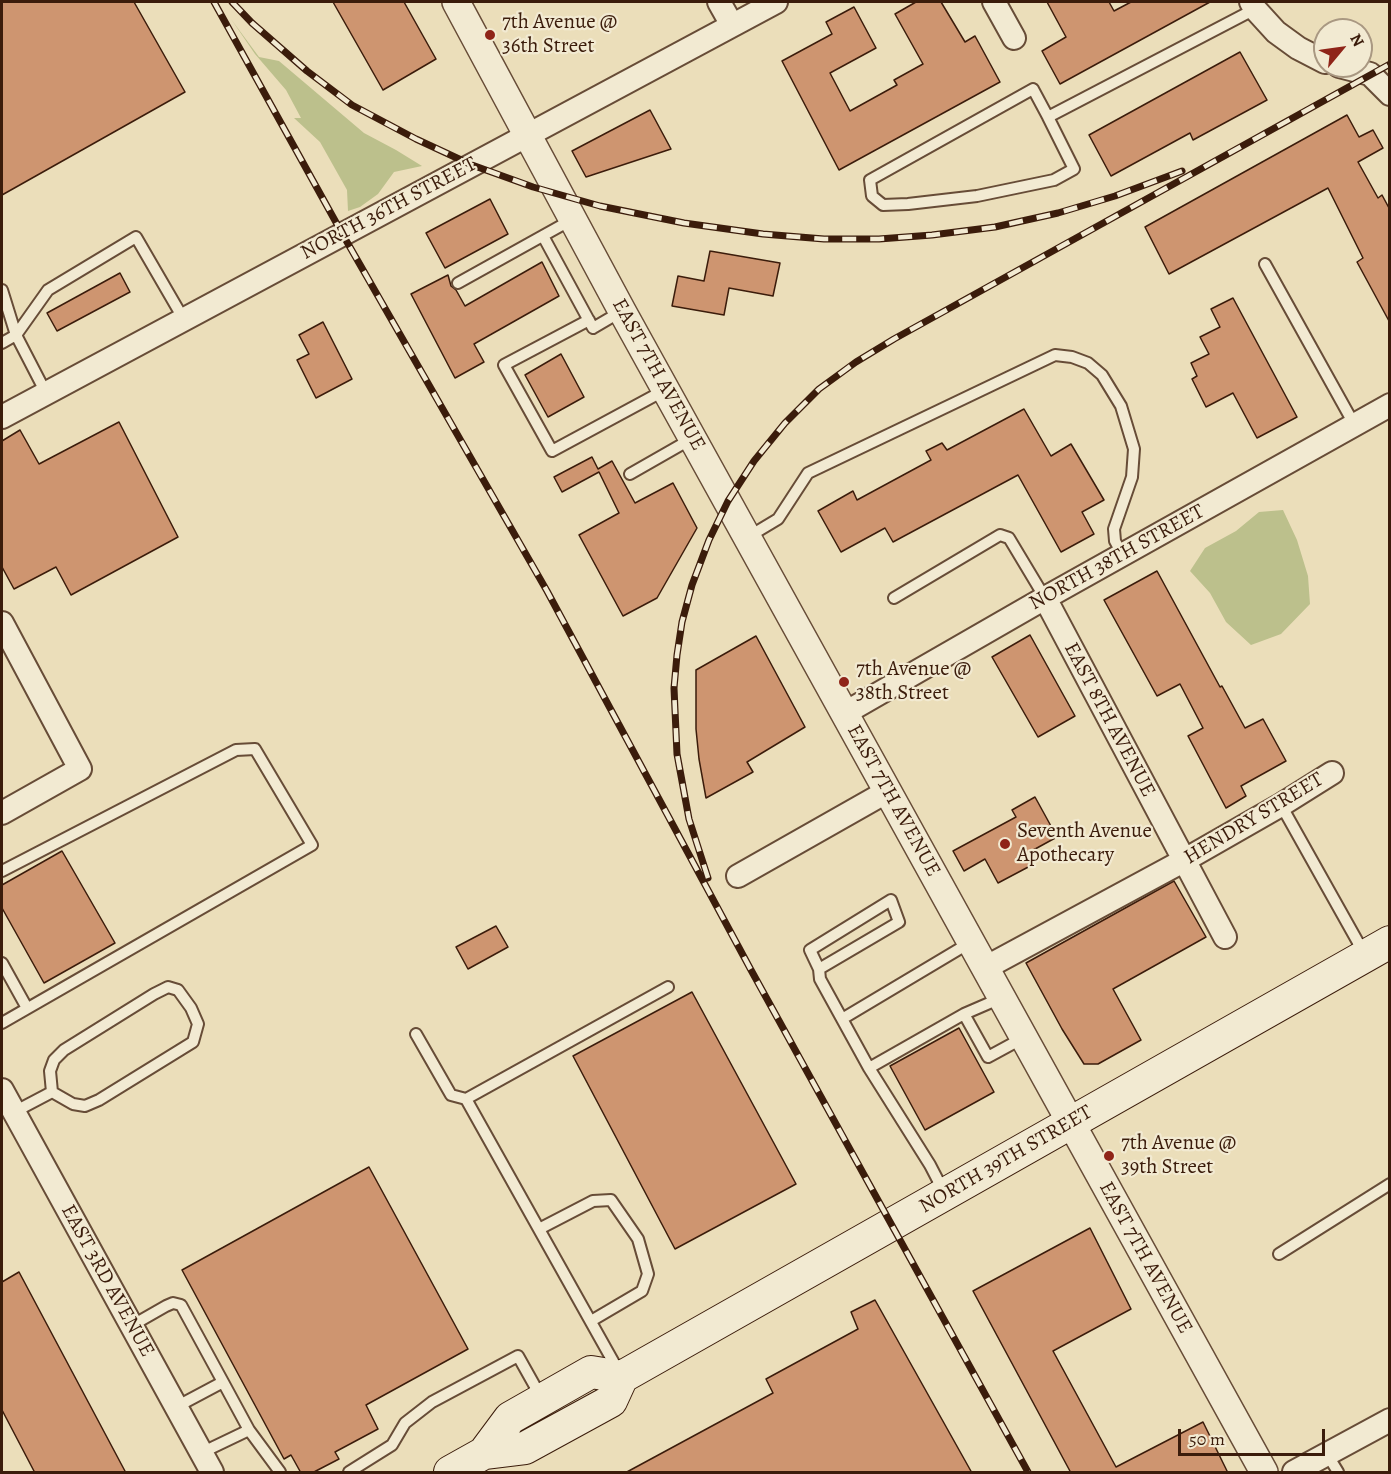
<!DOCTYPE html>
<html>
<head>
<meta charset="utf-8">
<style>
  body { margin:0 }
  #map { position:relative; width:1391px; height:1474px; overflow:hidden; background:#ebdeba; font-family:Alegreya,serif }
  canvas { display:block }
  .frame { position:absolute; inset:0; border:3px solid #3b1c0b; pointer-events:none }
  .north { position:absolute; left:1313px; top:18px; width:60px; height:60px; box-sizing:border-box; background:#f2ead2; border:2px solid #a99882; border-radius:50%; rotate:61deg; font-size:16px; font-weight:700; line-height:24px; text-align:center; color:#3b1c0b }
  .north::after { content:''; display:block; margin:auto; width:21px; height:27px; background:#8f2418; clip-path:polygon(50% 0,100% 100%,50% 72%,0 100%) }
  .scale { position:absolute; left:1178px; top:1429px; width:147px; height:27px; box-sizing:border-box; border:3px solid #3b1c0b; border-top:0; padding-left:8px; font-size:18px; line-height:21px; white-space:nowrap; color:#3b1c0b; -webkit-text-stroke:4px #f2ead2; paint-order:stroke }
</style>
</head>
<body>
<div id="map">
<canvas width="1391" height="1474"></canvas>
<div class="frame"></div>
<div class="north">N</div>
<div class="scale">50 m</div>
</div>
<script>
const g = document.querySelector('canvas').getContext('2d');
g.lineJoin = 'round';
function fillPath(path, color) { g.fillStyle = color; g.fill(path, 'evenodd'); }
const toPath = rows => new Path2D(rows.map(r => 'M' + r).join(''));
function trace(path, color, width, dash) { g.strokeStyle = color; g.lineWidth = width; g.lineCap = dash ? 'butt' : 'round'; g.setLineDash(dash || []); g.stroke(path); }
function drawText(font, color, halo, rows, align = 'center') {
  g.font = font + ' Alegreya,serif'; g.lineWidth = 4.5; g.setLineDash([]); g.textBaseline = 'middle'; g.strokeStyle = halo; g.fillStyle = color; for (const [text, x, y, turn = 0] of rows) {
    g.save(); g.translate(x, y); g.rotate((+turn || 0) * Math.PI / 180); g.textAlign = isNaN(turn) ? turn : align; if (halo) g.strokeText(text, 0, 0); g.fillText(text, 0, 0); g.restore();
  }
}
fillPath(toPath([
  [231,19,259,57,279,61,364,133,396,150,422,166,394,172,378,194,360,207,348,211,347,190,320,142,294,118,301,118,286,90,255,54],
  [1283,510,1297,540,1308,576,1310,604,1281,634,1251,645,1226,622,1210,593,1190,571,1205,548,1236,531,1259,512]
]), '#bcc08c');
const building = toPath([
  [2,2,134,2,185,92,2,195,2,2],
  [333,2,404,2,436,59,383,90,333,2],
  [916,2,941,2,965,42,975,36,1000,82,839,170,782,61,832,34,826,22,854,7,876,48,830,73,850,111,897,85,894,80,923,64,895,14,916,2],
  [1047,2,1109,2,1114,11,1131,2,1210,2,1060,84,1042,51,1066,37,1047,2],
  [1240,52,1267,100,1193,140,1190,133,1111,176,1089,135,1240,52],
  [650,110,671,149,586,177,572,151,650,110],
  [1347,115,1359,137,1373,130,1383,148,1358,162,1378,198,1382,195,1389,208,1389,321,1357,262,1363,258,1328,188,1169,274,1145,227,1347,115],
  [490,199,508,234,445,268,426,233,490,199],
  [710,251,780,263,773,296,729,288,724,315,672,306,678,276,704,281,710,251],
  [542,262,559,296,474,344,484,362,455,378,411,294,448,275,451,286,456,290,465,306,542,262],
  [120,273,130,292,57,331,47,313,120,273],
  [1233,298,1297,417,1257,438,1233,393,1206,407,1192,379,1197,376,1191,363,1209,354,1200,337,1220,327,1211,309,1233,298],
  [323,322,352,379,316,398,297,360,309,354,299,335,323,322],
  [561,354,584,397,548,417,525,375,561,354],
  [1024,409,1051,456,1071,444,1104,500,1082,512,1094,534,1061,552,1018,475,893,542,885,528,841,552,818,511,853,491,857,500,931,460,926,451,942,443,947,450,1024,409],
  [119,422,178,537,71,595,56,567,14,589,2,567,2,441,20,430,39,464,119,422],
  [592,457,598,469,612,461,635,503,673,483,697,528,657,598,623,616,579,535,619,513,599,472,562,492,554,477,592,457],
  [1157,571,1220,687,1222,686,1245,728,1263,719,1286,761,1241,786,1246,796,1226,808,1188,736,1203,728,1180,684,1157,696,1104,600,1157,571],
  [1030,635,1075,716,1038,737,992,657,1030,635],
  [756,636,805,727,747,762,753,772,706,798,699,759,696,729,696,670,756,636],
  [1035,797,1057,837,1026,854,1032,865,998,883,985,859,964,871,953,851,1016,817,1012,810,1035,797],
  [62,851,115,943,44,983,2,908,2,885,62,851],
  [1174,881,1206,937,1113,989,1141,1040,1098,1064,1084,1064,1062,1029,1026,963,1174,881],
  [496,926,508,947,468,969,456,947,496,926],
  [692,992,796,1184,675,1249,573,1056,692,992],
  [959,1028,994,1092,925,1130,890,1066,959,1028],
  [369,1167,468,1349,366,1405,378,1429,335,1452,339,1459,312,1473,301,1473,291,1455,284,1459,182,1270,369,1167],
  [1090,1228,1131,1309,1053,1351,1116,1467,1203,1422,1228,1473,1071,1473,973,1291,1090,1228],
  [19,1272,126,1473,35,1473,2,1410,2,1282,19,1272],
  [875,1300,972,1473,625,1473,773,1393,766,1379,858,1329,851,1312,875,1300]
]);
fillPath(building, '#ce9570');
trace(building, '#3b1c0b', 1.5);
const service = toPath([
  [1048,117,1074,169,1054,180,977,196,908,204,883,205,872,196,870,180,1033,89,1048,117,1255,9],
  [543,236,593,328,622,311],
  [1265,264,1354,424],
  [458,283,573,219],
  [2,290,16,335],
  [589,320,504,365,552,451,665,390],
  [16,335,48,290,136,237,183,318],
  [2,343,16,335,46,393],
  [630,474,693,438],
  [748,537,778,519,808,473,1055,355,1072,357,1088,363,1102,375,1121,406,1134,449,1132,477,1114,529,1115,541,1122,554],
  [894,598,1000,535,1009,538,1045,598],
  [1281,805,1364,953],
  [2,871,236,750,255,749,312,845,2,1023],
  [2,963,27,1008],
  [819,969,899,922,891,900,810,950,819,969,820,979,869,1068,930,1165,944,1192],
  [964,1014,988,1057,1023,1038],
  [842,1019,971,942],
  [416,1034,451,1095,466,1099,668,987],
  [869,1068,964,1014,1001,998],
  [466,1099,619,1372],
  [14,1112,52,1092,73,1104,85,1106,99,1100,193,1042,198,1024,191,1008,178,990,168,987,154,994,64,1050,54,1060,50,1071,52,1092],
  [539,1229,593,1201,611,1200,638,1239,648,1274,642,1291,591,1321],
  [1279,1254,1390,1184],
  [131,1326,166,1306,173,1303,181,1305,223,1382],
  [176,1407,223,1382,249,1430,201,1453],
  [249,1430,280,1472],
  [1327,1454,1338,1472],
  [349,1472,392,1445,405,1423,432,1402,518,1356,541,1397]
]);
const minor = toPath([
  [719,2,732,25],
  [994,2,1014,38],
  [1251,2,1255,9,1276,32,1298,48,1325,62],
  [1339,66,1370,74,1390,94],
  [2,417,776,2],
  [1045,598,1225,937],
  [2,623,80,769,2,813],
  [845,713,1045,598,1390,405],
  [738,876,888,791],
  [985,968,1183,861,1281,805,1332,773],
  [2,1090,212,1472],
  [1294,1472,1390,1420]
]);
const tertiary = toPath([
  [456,2,622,311,1264,1472]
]);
const secondary = toPath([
  [484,1453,510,1418,591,1372,622,1377],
  [450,1472,484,1453,525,1448,611,1401,622,1377,1390,942]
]);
trace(service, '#674c37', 14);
trace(minor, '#674c37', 26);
trace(tertiary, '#674c37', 30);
trace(secondary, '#3b1c0b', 34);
trace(service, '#f2ead2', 10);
trace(minor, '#f2ead2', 22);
trace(tertiary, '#f2ead2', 27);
trace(secondary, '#f2ead2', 32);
const rail = toPath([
  [214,2,343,235,547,591,751,970,1028,1472],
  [232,2,252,23,307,71,352,105,416,139,472,165,533,187,600,206,684,223,763,234,824,239,879,239,932,235,995,227,1058,213,1115,196,1182,171],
  [708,878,689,819,677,754,674,688,677,655,682,622,692,585,709,540,728,501,754,461,785,423,819,389,856,362,894,339,1390,64]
]);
trace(rail, '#3b1c0b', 7);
trace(rail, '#f2ead2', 4.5, [14]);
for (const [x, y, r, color] of [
  [490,35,6,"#8f2418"],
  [844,682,6,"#8f2418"],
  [1005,844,6,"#8f2418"],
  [1109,1156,6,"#8f2418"]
]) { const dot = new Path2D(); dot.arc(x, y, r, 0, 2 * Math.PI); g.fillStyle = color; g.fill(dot); trace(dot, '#f2ead2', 2); }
drawText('21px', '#3b1c0b', '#f2ead2', [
  ["7th Avenue @",502,23],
  ["36th Street",502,47],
  ["7th Avenue @",856,670],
  ["38th Street",856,694],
  ["Seventh Avenue",1017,832],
  ["Apothecary",1017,856],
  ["7th Avenue @",1121,1144],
  ["39th Street",1121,1168]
], 'left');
drawText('21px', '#3b1c0b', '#f2ead2', [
  ["NORTH 36TH STREET",389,209,-28],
  ["EAST 7TH AVENUE",658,375,61],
  ["NORTH 38TH STREET",1117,558,-29],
  ["EAST 8TH AVENUE",1109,720,62],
  ["EAST 7TH AVENUE",893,801,61],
  ["HENDRY STREET",1254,819,-31],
  ["NORTH 39TH STREET",1006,1160,-30],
  ["EAST 7TH AVENUE",1145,1258,61],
  ["EAST 3RD AVENUE",107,1281,61]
]);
</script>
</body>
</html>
